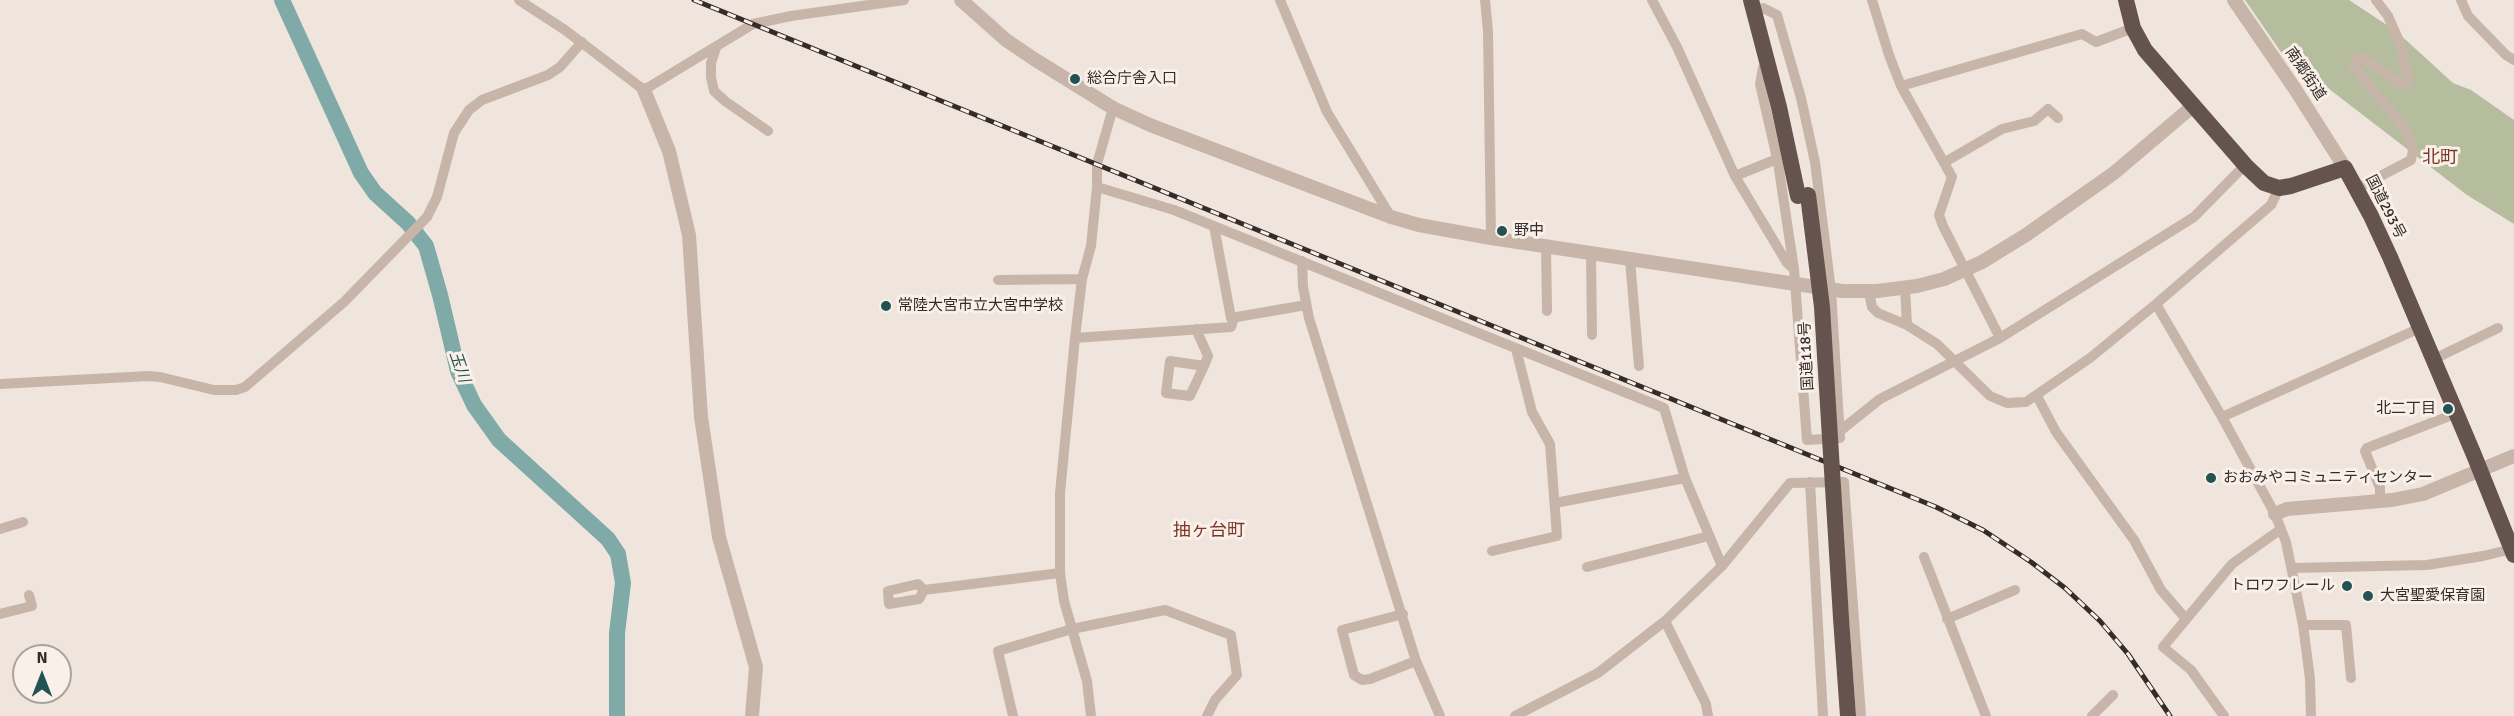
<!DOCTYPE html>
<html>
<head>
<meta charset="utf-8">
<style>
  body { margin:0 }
  #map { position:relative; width:2514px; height:716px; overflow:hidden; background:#f0e5dd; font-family:Signika,sans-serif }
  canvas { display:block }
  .north { position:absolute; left:12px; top:644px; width:60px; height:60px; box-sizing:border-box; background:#f8f0e9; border:2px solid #aaa29c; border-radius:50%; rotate:0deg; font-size:16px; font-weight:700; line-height:24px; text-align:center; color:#352c29 }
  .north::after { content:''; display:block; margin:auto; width:21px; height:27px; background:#225252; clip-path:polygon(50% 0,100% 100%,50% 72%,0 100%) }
</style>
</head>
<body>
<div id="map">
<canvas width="2514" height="716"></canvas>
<div class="north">N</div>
</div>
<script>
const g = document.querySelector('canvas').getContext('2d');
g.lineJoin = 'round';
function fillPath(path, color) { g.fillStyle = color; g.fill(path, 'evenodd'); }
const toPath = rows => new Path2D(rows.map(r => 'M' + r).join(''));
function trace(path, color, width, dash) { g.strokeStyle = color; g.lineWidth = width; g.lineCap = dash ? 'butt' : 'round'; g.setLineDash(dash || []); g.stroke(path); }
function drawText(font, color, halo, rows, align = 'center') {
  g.font = font + ' Signika,"Noto Sans JP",sans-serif'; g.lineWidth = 6; g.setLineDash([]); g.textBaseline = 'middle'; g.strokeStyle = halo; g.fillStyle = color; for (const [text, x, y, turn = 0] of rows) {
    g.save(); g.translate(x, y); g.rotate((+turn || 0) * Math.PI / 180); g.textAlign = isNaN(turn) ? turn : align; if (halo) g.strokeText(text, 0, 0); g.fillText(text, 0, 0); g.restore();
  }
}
fillPath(toPath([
  [2245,0,2349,0,2396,31,2453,83,2471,90,2514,120,2514,224,2467,195,2281,52]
]), '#b5bd9e');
trace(toPath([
  [282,0,361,173,375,193,408,223,426,246,440,295,458,371,474,405,499,440,608,539,618,554,623,583,617,633,617,716]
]), '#7faaa8', 16);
trace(toPath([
  [519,0,565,30,644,90,753,24,791,16,904,0],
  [1280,0,1327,112,1391,217],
  [1485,0,1488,31,1491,238],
  [1652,0,1677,47,1735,176,1787,263,1794,269,1807,440,1840,438,1831,290,1815,162,1801,98,1777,15,1763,8],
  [2461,0,2468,16,2506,55,2514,60],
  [716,48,711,63,711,77,714,91,725,101,768,131],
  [1768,64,1763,67,1760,84,1778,163,1794,269],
  [1901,86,2082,34,2096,42,2133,28],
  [1945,162,2002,129,2034,121,2048,109,2058,118],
  [1735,176,1777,159],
  [1097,187,1174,210,1664,408,1685,478,1722,566],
  [2356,189,2411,160,2413,151,2407,133,2397,119,2354,67,2357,59,2362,58,2402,84,2408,84,2409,81,2399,41,2388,16,2376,0],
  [1214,226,1231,318,1306,305],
  [1546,246,1547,311],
  [1591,253,1592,335],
  [1630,260,1639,366],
  [1302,261,1303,287,1309,318,1416,661,1440,716],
  [998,280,1082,279],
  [1905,288,1907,325],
  [1869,292,1872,307,1878,313,1907,325,1937,344,1990,396,2007,403,2026,402,2090,358,2156,304,2271,205,2279,188],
  [2156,304,2222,417,2275,514,2286,542,2303,625,2310,679,2311,716],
  [1196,329,1208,356,1204,366,1190,396,1166,393,1170,361,1204,366],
  [1075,338,1231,327,1234,318],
  [2000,338,2194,217,2245,165],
  [2434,359,2498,328],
  [0,384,148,376,160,377,214,390,236,390,245,387,344,302,427,217,437,197,454,133,469,110,482,100,548,75,560,67,582,42],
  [2037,396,2056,432,2134,540,2161,590,2186,619],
  [2222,417,2420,328],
  [1840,431,1880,399,2000,338,1943,226,1939,215,1952,177,1901,86,1889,55,1872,0],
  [1810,482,1823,716],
  [2380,501,2380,488,2365,451,2367,448,2457,413],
  [1555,503,1685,478],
  [0,529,23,522],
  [1492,551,1557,536,1550,444,1532,412,1516,349],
  [1924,557,1986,716],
  [1587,567,1709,536],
  [2293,568,2427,565,2483,556,2512,549],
  [924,590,919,599,889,604,888,591,918,584,924,590,1060,573],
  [0,614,32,606,29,595],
  [1403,614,1342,630,1354,675,1362,680,1370,679,1416,661],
  [1947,619,2015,590],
  [1665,621,1706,704,1708,716],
  [2303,625,2346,625,2351,678],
  [1013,716,998,651,1072,629,1165,610,1231,635,1237,675,1215,700,1207,716],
  [1091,716,1087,681,1064,601,1060,573,1060,493,1075,338,1082,279,1091,246,1097,187,1097,164,1113,108],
  [1515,716,1598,673,1665,621,1722,566,1790,483,1844,482,1861,716],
  [2092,716,2113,695],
  [2224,716,2191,670,2163,647,2232,564,2281,529]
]), '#c7b5aa', 10);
trace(toPath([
  [961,0,1006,40,1034,59,1113,108,1150,125,1391,217,1419,225,1491,238,1842,291,1877,291,1917,286,1944,279,1982,262,2026,235,2114,173,2193,106],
  [2234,0,2295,89,2345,168],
  [644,90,669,151,689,235,701,417,719,537,756,667,752,716],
  [2275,514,2287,509,2392,500,2423,494,2514,456]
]), '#c7b5aa', 14);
trace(toPath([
  [1751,0,1779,107,1798,196],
  [2126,0,2133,28,2145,50,2246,166,2264,183,2279,188,2291,186,2345,168,2371,216,2390,257,2474,455,2514,555],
  [1841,618,1848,716]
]), '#65544e', 16);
const rail = toPath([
  [694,0,1936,507,1983,530,2031,562,2065,588,2100,621,2128,654,2170,716]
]);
trace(rail, '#352c29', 5);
trace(rail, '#f8f0e9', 3, [9]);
trace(toPath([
  [1808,195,1822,307,1841,618]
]), '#65544e', 16);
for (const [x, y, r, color] of [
  [1075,79,6,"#225252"],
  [1502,231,6,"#225252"],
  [886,306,6,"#225252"],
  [2448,409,6,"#225252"],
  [2211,478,6,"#225252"],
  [2347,586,6,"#225252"],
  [2368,596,6,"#225252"]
]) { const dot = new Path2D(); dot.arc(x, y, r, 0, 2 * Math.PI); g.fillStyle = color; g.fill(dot); trace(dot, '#f8f0e9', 2); }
drawText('15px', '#352c29', '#f8f0e9', [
  ["南郷街道",2305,74,56],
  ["国道293号",2385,207,63],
  ["国道118号",1807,356,-93]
]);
drawText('15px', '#352c29', '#f8f0e9', [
  ["総合庁舎入口",1087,79],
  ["野中",1514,231],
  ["常陸大宮市立大宮中学校",898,306],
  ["北二丁目",2436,409,"right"],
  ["おおみやコミュニティセンター",2223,478],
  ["トロワフレール",2335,586,"right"],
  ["大宮聖愛保育園",2380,596]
], 'left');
drawText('italic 16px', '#225252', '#f8f0e9', [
  ["玉川",459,367,71]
]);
drawText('18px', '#7c372a', '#f8f0e9', [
  ["北町",2440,158],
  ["抽ヶ台町",1209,531]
]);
</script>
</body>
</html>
